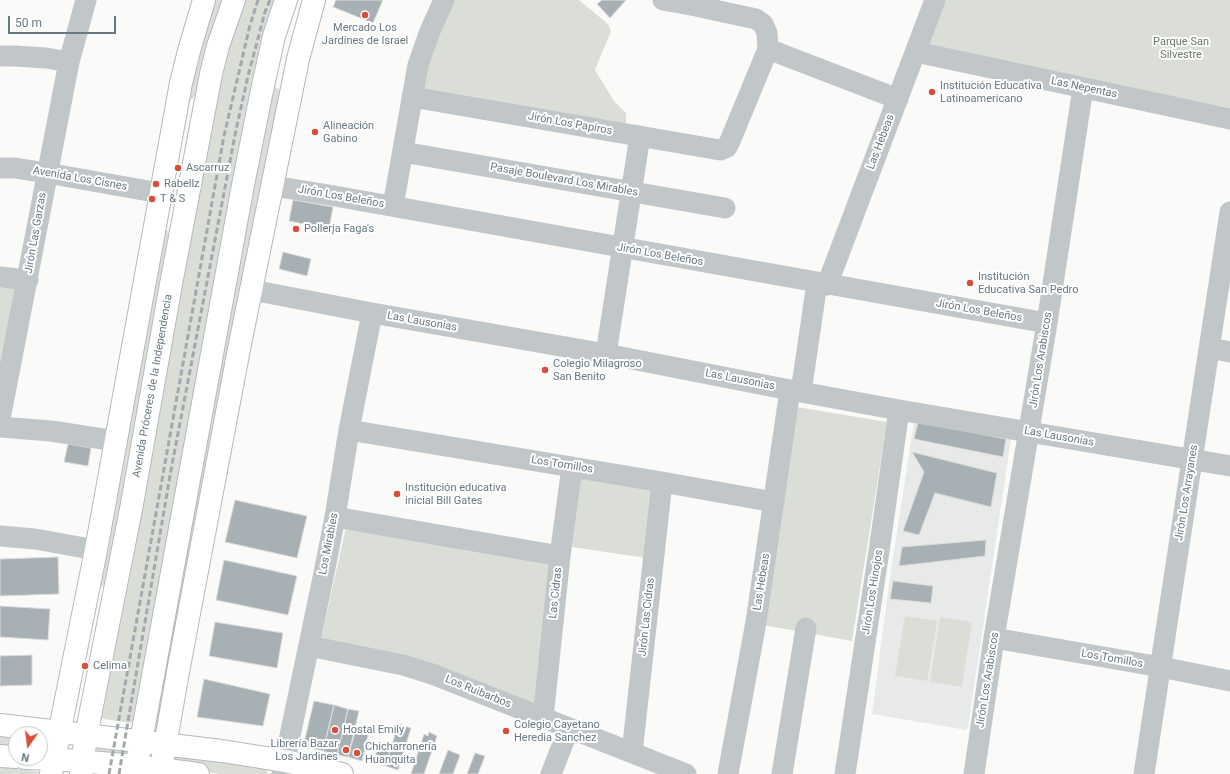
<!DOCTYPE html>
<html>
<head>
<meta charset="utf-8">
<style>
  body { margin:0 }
  #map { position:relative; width:1230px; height:774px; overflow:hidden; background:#fafaf8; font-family:Roboto,sans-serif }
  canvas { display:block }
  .north { position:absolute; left:8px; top:726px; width:40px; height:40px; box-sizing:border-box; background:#fff; border:1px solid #c2c9cd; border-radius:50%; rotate:194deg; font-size:11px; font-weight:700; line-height:16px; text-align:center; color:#667881 }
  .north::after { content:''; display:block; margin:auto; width:14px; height:18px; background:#d84e3a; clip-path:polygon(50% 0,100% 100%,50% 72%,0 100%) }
  .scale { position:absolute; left:8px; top:16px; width:108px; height:18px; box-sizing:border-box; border:2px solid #667881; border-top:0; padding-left:5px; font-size:12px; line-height:14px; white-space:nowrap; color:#667881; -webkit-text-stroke:3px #fff; paint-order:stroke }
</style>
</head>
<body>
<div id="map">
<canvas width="1230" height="774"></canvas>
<div class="north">N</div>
<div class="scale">50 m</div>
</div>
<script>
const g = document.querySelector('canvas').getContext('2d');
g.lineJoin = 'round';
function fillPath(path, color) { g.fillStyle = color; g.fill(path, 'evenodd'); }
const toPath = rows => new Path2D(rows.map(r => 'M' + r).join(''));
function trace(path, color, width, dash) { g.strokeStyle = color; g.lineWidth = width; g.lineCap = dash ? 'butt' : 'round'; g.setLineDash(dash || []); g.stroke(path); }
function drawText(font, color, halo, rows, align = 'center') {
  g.font = font + ' Roboto,sans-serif'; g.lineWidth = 4; g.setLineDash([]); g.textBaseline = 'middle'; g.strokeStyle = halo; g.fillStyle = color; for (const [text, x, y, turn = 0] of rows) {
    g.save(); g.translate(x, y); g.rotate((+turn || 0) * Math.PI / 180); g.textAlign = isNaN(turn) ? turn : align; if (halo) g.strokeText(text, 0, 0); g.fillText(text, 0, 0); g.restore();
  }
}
fillPath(toPath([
  [914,422,1011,439,968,727,966,730,872,714,889,584]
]), '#e8eae9');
fillPath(toPath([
  [210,0,224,0,210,42,196,95,188,103,163,230,169,231,108,583,94,591,182,105],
  [243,0,274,0,265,29,137,724,98,718,219,76],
  [451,0,579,0,608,24,611,31,595,70,614,101,626,113,626,126,418,89],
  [942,0,1230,0,1230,108,929,48,925,45],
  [270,84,280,90,161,727,153,726],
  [13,286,17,289,0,379,0,288],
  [797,407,887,422,852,641,763,625],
  [578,474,655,486,646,558,572,547],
  [346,527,551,562,535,706,321,639],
  [905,616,937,621,927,681,895,676],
  [940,617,972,622,962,687,930,682],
  [0,732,16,734,16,753,0,752],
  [96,746,129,749,132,758,92,757,93,749],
  [177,755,264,769,267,770,268,774,220,774,173,767,172,756],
  [0,766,41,772,41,774,0,774]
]), '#dbded7');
const building = toPath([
  [336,0,383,0,373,23,333,7,336,0],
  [602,0,626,0,610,18,597,4,602,0],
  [293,200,333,207,329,229,289,221,293,200],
  [283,252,311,259,307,276,279,269,283,252],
  [918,422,1006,439,1003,457,914,439,918,422],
  [68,444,91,448,88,466,64,462,68,444],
  [912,452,997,473,991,507,935,493,919,535,903,531,924,472,912,452],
  [235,500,307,516,297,558,225,542,235,500],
  [986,540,985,556,899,566,902,547,986,540],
  [58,557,59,594,0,596,0,559,58,557],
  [224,560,297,576,288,615,216,600,224,560],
  [893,581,933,586,931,603,890,599,893,581],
  [0,606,50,609,48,640,0,637,0,606],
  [215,622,283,633,277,668,209,656,215,622],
  [32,655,32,685,0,686,0,656,32,655],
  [204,679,270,694,263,726,197,717,204,679],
  [314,701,334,705,323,751,303,747,314,701],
  [334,705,348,709,337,755,323,751,334,705],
  [348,709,359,711,348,757,337,755,348,709],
  [398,724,411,728,398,770,386,766,398,724],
  [355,732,368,735,362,761,348,757,355,732],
  [429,732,437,736,424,774,411,774,424,734,428,736,429,732],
  [379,744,391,747,386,766,373,763,379,744],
  [448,750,460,755,453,774,439,774,448,750],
  [475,753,485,756,478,774,467,774,475,753]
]);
fillPath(building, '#a6b0b5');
trace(building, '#dcdcda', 1);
const major = toPath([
  [0,725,222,751,285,761,342,774],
  [0,756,16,757],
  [25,758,54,759,136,766,198,774],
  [51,774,96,550,181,83,189,51,204,0],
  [81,774,86,736,132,504,171,284,211,74,218,46,234,0],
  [135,774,243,185,261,95,274,36,286,0],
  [160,774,180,661,239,349,298,59,314,0]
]);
trace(major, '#b3b9bc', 24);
trace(toPath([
  [768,49,898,99],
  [916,52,1230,119],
  [0,56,14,56,46,58,69,62],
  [412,97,720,150,727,147,730,141,768,49,767,33,763,24,756,19,696,6,663,0],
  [403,152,725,208],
  [0,168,15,168,47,173,160,193],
  [273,186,329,195,1047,323],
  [393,206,418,65,430,31,444,0],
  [0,277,28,280],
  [827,285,935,0],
  [252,290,372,313,606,354,790,390,899,410,1230,466],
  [1210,348,1230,352],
  [606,354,640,136],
  [801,392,817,283],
  [0,419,69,62,86,0],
  [0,427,51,431,116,441],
  [349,430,662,482,774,502],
  [335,517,560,556],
  [0,536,35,539,96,550],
  [994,638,1161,667,1230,681],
  [309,646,403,665,432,674,686,774],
  [543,718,560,556,572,467],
  [632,753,662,482],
  [282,774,324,573,335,517,349,430,372,313],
  [551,774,569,728],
  [728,774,756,622,790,390],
  [782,774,806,628],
  [845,774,879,551,899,410],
  [974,774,994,638,1047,323,1083,88],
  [1144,774,1230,212]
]), '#c1c6c9', 21);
trace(major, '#fff', 22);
trace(toPath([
  [109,774,224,136,250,25,258,0],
  [119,774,171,470,236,130,248,76,265,12,270,0]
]), '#a1a9ae', 3, [6, 3]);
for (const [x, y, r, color] of [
  [365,15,4,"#d84e3a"],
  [932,92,4,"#d84e3a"],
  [315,132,4,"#d84e3a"],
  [178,168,4,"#d84e3a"],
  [156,184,4,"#d84e3a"],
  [152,199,4,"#d84e3a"],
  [296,229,4,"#d84e3a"],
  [970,283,4,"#d84e3a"],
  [545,370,4,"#d84e3a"],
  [397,494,4,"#d84e3a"],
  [85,666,4,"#d84e3a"],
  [335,730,4,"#d84e3a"],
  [506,731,4,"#d84e3a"],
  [346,750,4,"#d84e3a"],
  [357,753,4,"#d84e3a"]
]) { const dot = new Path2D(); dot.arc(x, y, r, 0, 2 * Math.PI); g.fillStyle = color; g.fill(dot); trace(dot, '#fff', 1.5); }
drawText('11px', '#667881', '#fff', [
  ["Mercado Los",365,28,"center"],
  ["Jardines de Israel",365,41,"center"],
  ["Institución Educativa",940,86],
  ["Latinoamericano",940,99],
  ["Alineación",323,126],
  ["Gabino",323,139],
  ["Ascarruz",186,168],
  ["Rabellz",164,184],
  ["T & S",160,199],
  ["Pollerįa Faga's",304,229],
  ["Institución",978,277],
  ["Educativa San Pedro",978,290],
  ["Colegio Milagroso",553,364],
  ["San Benito",553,377],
  ["Institución educativa",405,488],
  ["inicial Bill Gates",405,501],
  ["Celima",93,666],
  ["Colegio Cayetano",514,725],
  ["Heredia Sanchez",514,738],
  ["Hostal Emily",343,730],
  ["Librería Bazar",338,744,"right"],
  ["Los Jardines",338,757,"right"],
  ["Chicharronería",365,747],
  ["Huanquita",365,760]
], 'left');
drawText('11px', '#6b7966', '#fff', [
  ["Parque San",1181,42],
  ["Silvestre",1181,55]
]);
drawText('11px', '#667881', '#fff', [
  ["Las Nepentas",1084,88,12],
  ["Jirón Los Papiros",570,124,10],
  ["Las Hebeas",881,142,-69],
  ["Avenida Los Cisnes",80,179,10],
  ["Pasaje Boulevard Los Mirables",564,180,10],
  ["Jirón Los Beleños",341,197,10],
  ["Jirón Las Garzas",36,233,-80],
  ["Jirón Los Beleños",660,255,10],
  ["Jirón Los Beleños",979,311,10],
  ["Las Lausonias",422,322,10],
  ["Jirón Los Arabiscos",1041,360,-81],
  ["Las Lausonias",740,380,11],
  ["Avenida Próceres de la Independencia",153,386,-80],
  ["Las Lausonias",1059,437,10],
  ["Los Tomillos",562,465,9],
  ["Jirón Los Arrayanes",1187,493,-81],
  ["Los Mirables",329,544,-79],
  ["Las Hebeas",762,582,-81],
  ["Jirón Los Hinojos",873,592,-81],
  ["Las Cidras",556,593,-84],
  ["Jirón Las Cidras",647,617,-84],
  ["Los Tomillos",1112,659,10],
  ["Jirón Los Arabiscos",988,680,-81],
  ["Los Ruibarbos",478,692,22]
]);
</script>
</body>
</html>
